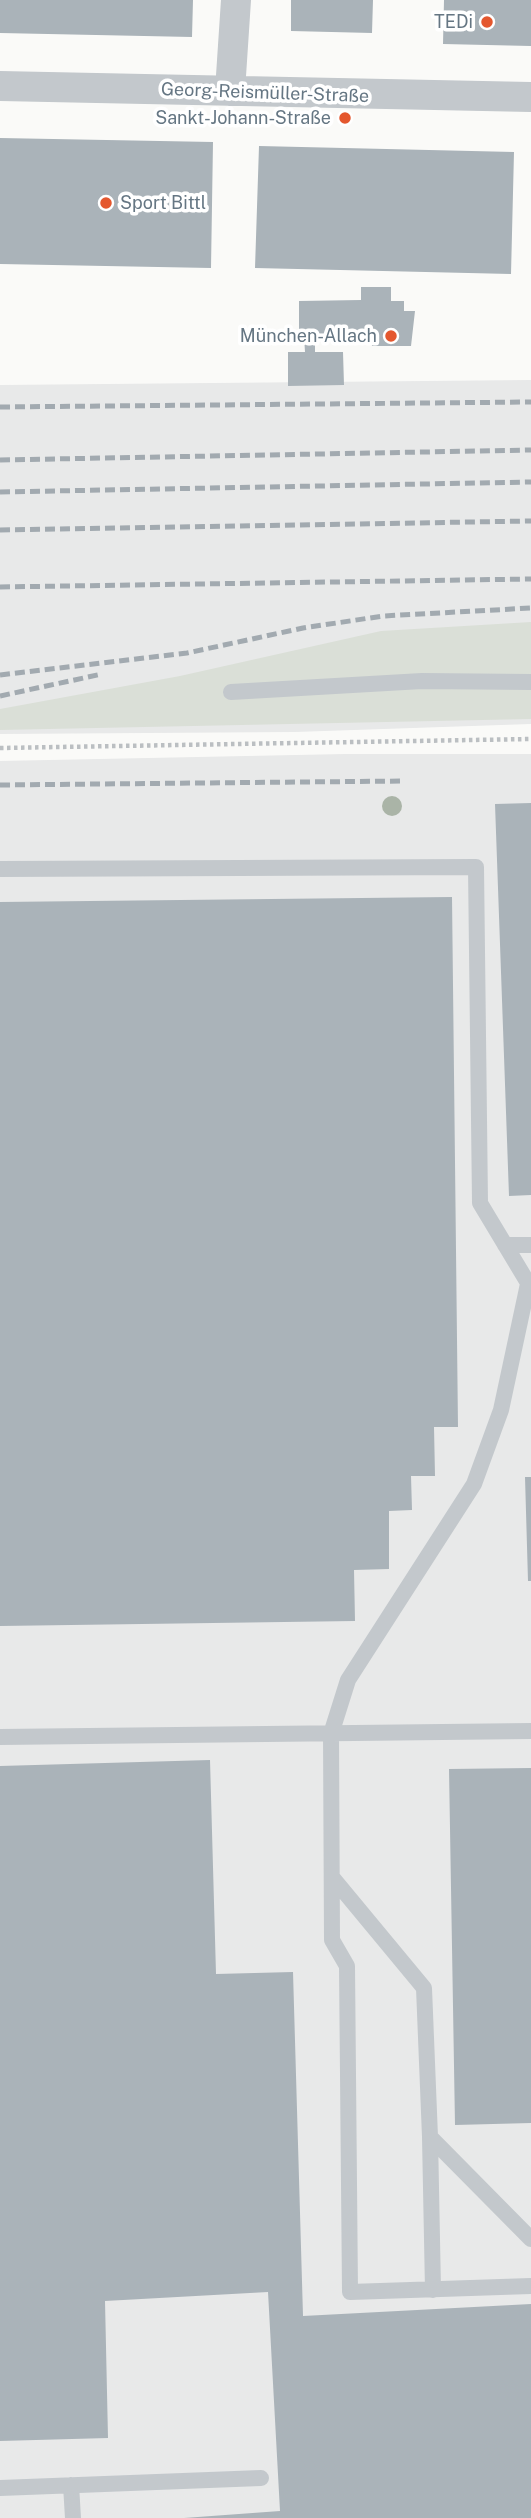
<!DOCTYPE html>
<html>
<head>
<meta charset="utf-8">
<style>
  body { margin:0 }
  canvas { display:block; background:#fafaf8 }
</style>
</head>
<body>
<canvas width="531" height="2518"></canvas>
<script>
const g = document.querySelector('canvas').getContext('2d');
g.lineJoin = 'round';
function fillPath(path, color) { g.fillStyle = color; g.fill(path, 'evenodd'); }
const toPath = rows => new Path2D(rows.map(r => 'M' + r).join(''));
function trace(path, color, width, dash) { g.strokeStyle = color; g.lineWidth = width; g.lineCap = dash ? 'butt' : 'round'; g.setLineDash(dash || []); g.stroke(path); }
function drawText(font, color, halo, rows, align = 'center') {
  g.font = font + ' "Public Sans",sans-serif'; g.lineWidth = 7; g.setLineDash([]); g.textBaseline = 'middle'; g.strokeStyle = halo; g.fillStyle = color; for (const [text, x, y, turn = 0] of rows) {
    g.save(); g.translate(x, y); g.rotate((+turn || 0) * Math.PI / 180); g.textAlign = isNaN(turn) ? turn : align; if (halo) g.strokeText(text, 0, 0); g.fillText(text, 0, 0); g.restore();
  }
}
fillPath(toPath([
  [531,380,531,724,295,732,0,734,0,385],
  [345,754,531,754,531,2518,0,2518,0,761]
]), '#e8e9e9');
fillPath(toPath([
  [531,622,531,719,0,730,0,709,180,676,381,631]
]), '#dadfd7');
fillPath(toPath([
  [0,0,193,0,192,37,0,33],
  [291,0,373,0,372,33,291,31],
  [444,0,531,0,531,46,443,44],
  [0,138,213,142,211,268,0,264],
  [259,146,514,152,511,274,255,268],
  [361,287,391,287,391,301,404,301,404,311,415,311,411,346,372,346,371,336,315,336,315,352,343,352,344,385,288,386,288,352,305,352,304,336,299,336,299,301,361,300],
  [531,803,531,1195,509,1196,495,804],
  [452,897,458,1427,434,1427,435,1476,411,1476,412,1510,389,1511,389,1569,354,1570,355,1621,0,1626,0,902],
  [525,1477,531,1477,531,1581,528,1581],
  [210,1760,216,1974,293,1972,303,2316,531,2304,531,2518,184,2518,280,2511,268,2292,105,2301,108,2438,0,2441,0,1766],
  [531,1768,531,2123,455,2125,449,1769]
]), '#aab3b9');
trace(toPath([
  [0,748,531,739]
]), '#bbbfc2', 4.5, [3.5, 3.5]);
trace(toPath([
  [231,692,422,681,531,682],
  [0,869,476,867,480,1203,531,1288],
  [505,1245,531,1245],
  [528,1284,501,1410,474,1484,348,1680,331,1734,332,1940,347,1966,350,2292,531,2286],
  [0,1737,531,1731],
  [332,1877,424,1988,430,2137,531,2239],
  [430,2137,433,2290],
  [71,2485,73,2518],
  [0,2488,261,2478]
]), '#c3c8cc', 16);
trace(toPath([
  [0,86,531,97],
  [230,91,236,0]
]), '#c3c8cc', 30);
trace(toPath([
  [0,407,531,402],
  [0,460,531,450],
  [0,492,531,482],
  [0,530,531,521],
  [0,587,531,579],
  [0,675,187,653,303,628,383,616,531,608],
  [0,696,102,674],
  [0,785,403,781]
]), '#a2aab0', 5, [10, 5]);
g.fillStyle = '#aab4a7';
for (const [x, y] of [
  [392,806]
]) { g.beginPath(); g.arc(x, y, 10, 0, 2 * Math.PI); g.fill(); }
for (const [x, y, r, color] of [
  [487,22,7,"#e4572e"],
  [345,118,7,"#e4572e"],
  [106,203,7,"#e4572e"],
  [391,336,7,"#e4572e"]
]) { const dot = new Path2D(); dot.arc(x, y, r, 0, 2 * Math.PI); g.fillStyle = color; g.fill(dot); trace(dot, '#fff', 2.5); }
drawText('18px', '#657683', '#fff', [
  ["TEDi",473,22],
  ["Sankt-Johann-Straße",331,118],
  ["Sport Bittl",120,203,"left"],
  ["München-Allach",377,336]
], 'right');
drawText('18px', '#657683', '#fff', [
  ["Georg-Reismüller-Straße",265,93,2]
]);
</script>
</body>
</html>
